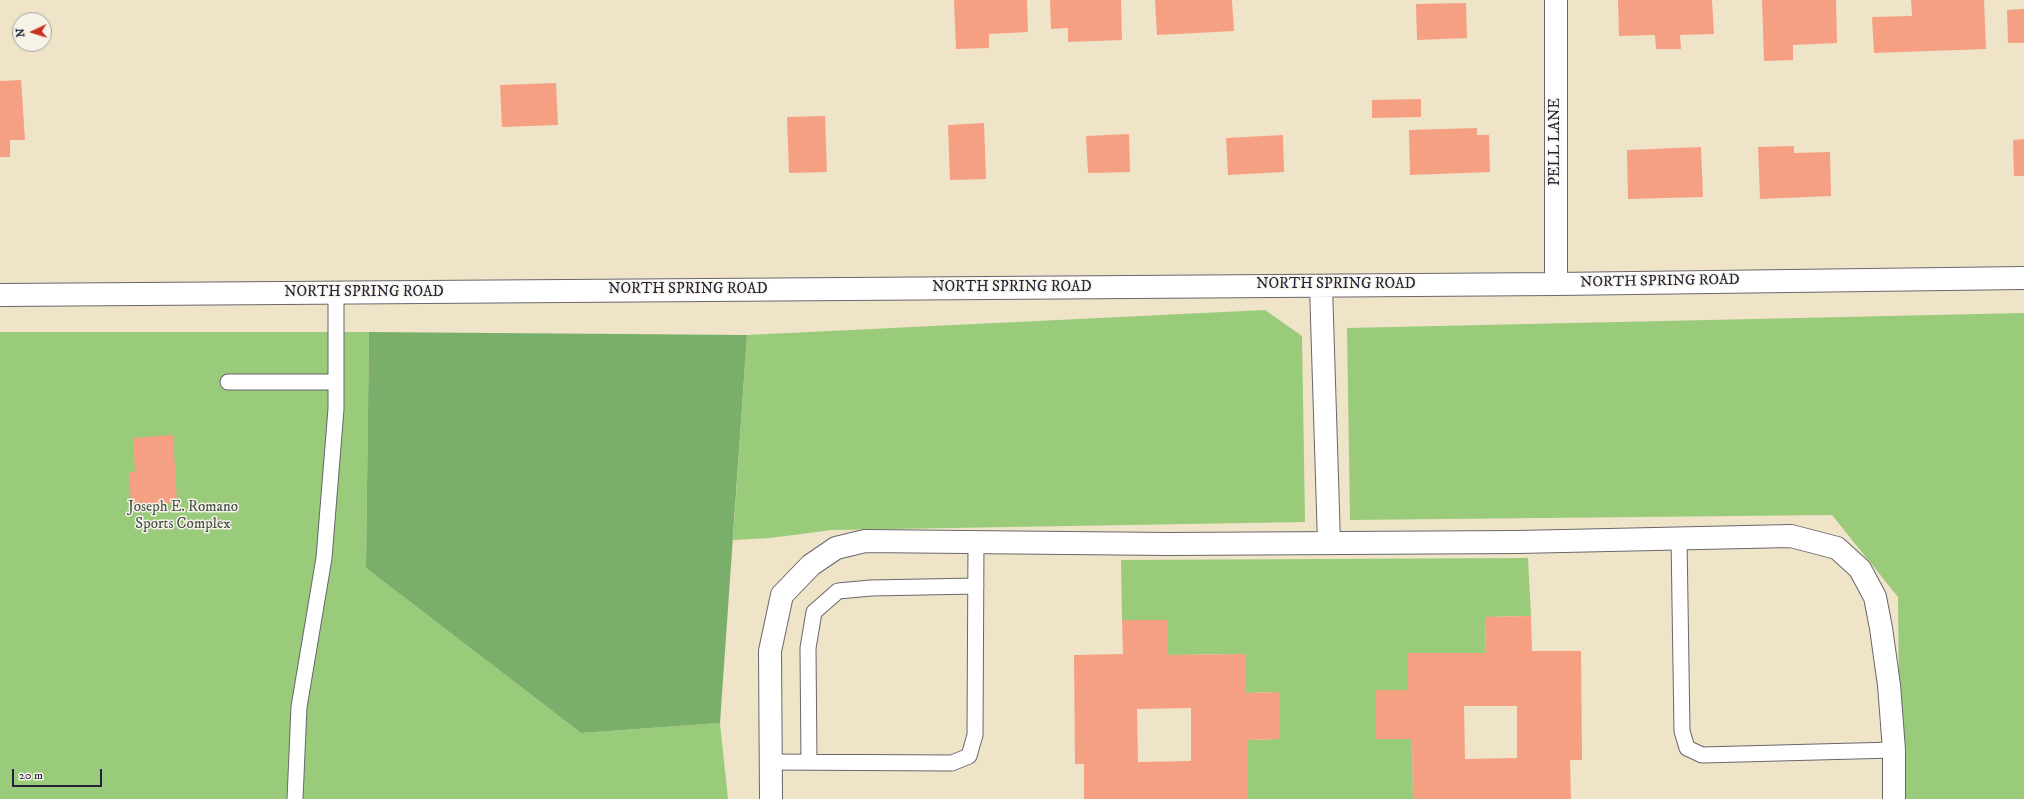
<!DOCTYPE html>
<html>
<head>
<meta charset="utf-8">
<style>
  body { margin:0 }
  #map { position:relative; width:2024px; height:799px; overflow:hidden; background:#efe4c8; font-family:"IM FELL DW Pica",serif }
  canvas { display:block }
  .north { position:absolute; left:12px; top:12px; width:40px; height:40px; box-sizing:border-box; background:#f7f3e8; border:1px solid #a29fa3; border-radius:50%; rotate:266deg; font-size:11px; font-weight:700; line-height:16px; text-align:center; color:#22223b }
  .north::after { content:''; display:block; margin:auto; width:14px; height:18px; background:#c8321e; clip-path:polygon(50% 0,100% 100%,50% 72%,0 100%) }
  .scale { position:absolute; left:12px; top:769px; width:90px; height:18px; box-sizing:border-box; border:2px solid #22223b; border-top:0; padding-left:5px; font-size:12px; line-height:14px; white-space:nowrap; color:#22223b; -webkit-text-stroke:3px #f7f3e8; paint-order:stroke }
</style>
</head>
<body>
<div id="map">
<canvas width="2024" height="799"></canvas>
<div class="north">N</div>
<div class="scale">20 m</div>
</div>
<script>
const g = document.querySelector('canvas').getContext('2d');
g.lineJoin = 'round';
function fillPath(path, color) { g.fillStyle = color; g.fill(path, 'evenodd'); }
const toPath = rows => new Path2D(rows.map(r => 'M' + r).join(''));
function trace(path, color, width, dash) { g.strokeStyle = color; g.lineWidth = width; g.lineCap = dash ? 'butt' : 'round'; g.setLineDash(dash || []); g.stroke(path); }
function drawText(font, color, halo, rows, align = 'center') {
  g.font = font + ' "IM FELL DW Pica",serif'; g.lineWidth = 3; g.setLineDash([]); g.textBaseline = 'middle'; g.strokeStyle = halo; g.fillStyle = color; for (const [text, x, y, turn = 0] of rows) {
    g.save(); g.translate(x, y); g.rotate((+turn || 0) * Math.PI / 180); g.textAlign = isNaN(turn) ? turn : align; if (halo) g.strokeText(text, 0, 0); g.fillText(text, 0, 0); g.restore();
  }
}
fillPath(toPath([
  [1265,310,1302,336,1305,522,832,530,770,538,733,540,747,335],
  [2024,313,2024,799,1900,799,1898,597,1832,515,1350,520,1347,328],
  [0,332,369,332,366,568,581,733,720,723,728,799,0,799],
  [1528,558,1531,616,1485,617,1486,653,1408,653,1408,690,1375,690,1375,739,1412,739,1413,799,1247,799,1247,740,1279,739,1279,692,1246,693,1246,654,1167,655,1166,620,1122,620,1121,560]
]), '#99cb7b');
fillPath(toPath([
  [369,332,747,335,720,723,581,733,366,568]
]), '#7aaf6b');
fillPath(toPath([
  [954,0,1027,0,1028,32,989,34,989,48,956,49],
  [1050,0,1121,0,1122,40,1068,42,1068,28,1051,29],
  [1155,0,1232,0,1234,31,1157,35],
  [1618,0,1712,0,1714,34,1680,35,1681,49,1656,49,1655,35,1619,36],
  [1762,0,1836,0,1837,43,1793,45,1793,60,1764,61],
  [1911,0,1984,0,1986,49,1874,53,1872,17,1912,16],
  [1466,3,1467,38,1417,40,1416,4],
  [2024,9,2024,43,2008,43,2007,10],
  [21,80,25,140,10,140,10,157,0,157,0,81],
  [556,83,558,125,502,127,500,85],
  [1421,99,1421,117,1372,118,1372,100],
  [825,116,827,172,789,173,787,117],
  [984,123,986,179,950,180,948,125],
  [1477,128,1477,135,1489,135,1490,172,1410,175,1409,130],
  [1129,134,1130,172,1088,173,1086,136],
  [1283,135,1284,172,1228,175,1226,138],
  [2024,139,2024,176,2014,176,2013,140],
  [1794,146,1794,153,1830,152,1831,196,1760,199,1758,147],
  [1701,147,1703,197,1628,199,1627,150],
  [173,435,177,503,131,506,129,472,135,472,133,438],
  [1531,616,1532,651,1581,651,1582,760,1570,760,1571,799,1413,799,1412,739,1375,739,1375,690,1408,690,1408,653,1486,653,1485,617],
  [1464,706,1517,706,1517,758,1465,759],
  [1122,620,1167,620,1167,655,1246,654,1246,693,1279,692,1279,739,1247,740,1247,799,1084,799,1084,764,1075,764,1074,655,1123,654],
  [1191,708,1191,761,1138,762,1137,709]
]), '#f5a082');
const lane = toPath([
  [228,382,336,382],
  [1679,538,1682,731,1687,748,1702,755,1894,750],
  [771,762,952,763,969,756,975,735,976,542],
  [809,762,808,648,814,612,838,591,871,588,976,586],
  [295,799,299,707,324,558,336,409,336,293]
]);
const street = toPath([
  [1556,0,1556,284],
  [1321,286,1329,543],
  [0,295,1556,284,2024,278],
  [771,799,770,651,782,595,811,565,836,548,865,541,1168,544,1518,542,1791,536,1837,548,1860,569,1875,597,1881,628,1889,685,1894,750,1894,799]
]);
trace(lane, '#6a666c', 17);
trace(street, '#6a666c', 24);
trace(lane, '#fff', 15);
trace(street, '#fff', 22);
drawText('15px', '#22223b', '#f7f3e8', [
  ["PELL LANE",1556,142,-90],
  ["NORTH SPRING ROAD",1660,282,-1],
  ["NORTH SPRING ROAD",1336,285],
  ["NORTH SPRING ROAD",1012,288],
  ["NORTH SPRING ROAD",688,290],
  ["NORTH SPRING ROAD",364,293]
]);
drawText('15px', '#46554e', '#f7f3e8', [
  ["Joseph E. Romano",183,508],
  ["Sports Complex",183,525]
]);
</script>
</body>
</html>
